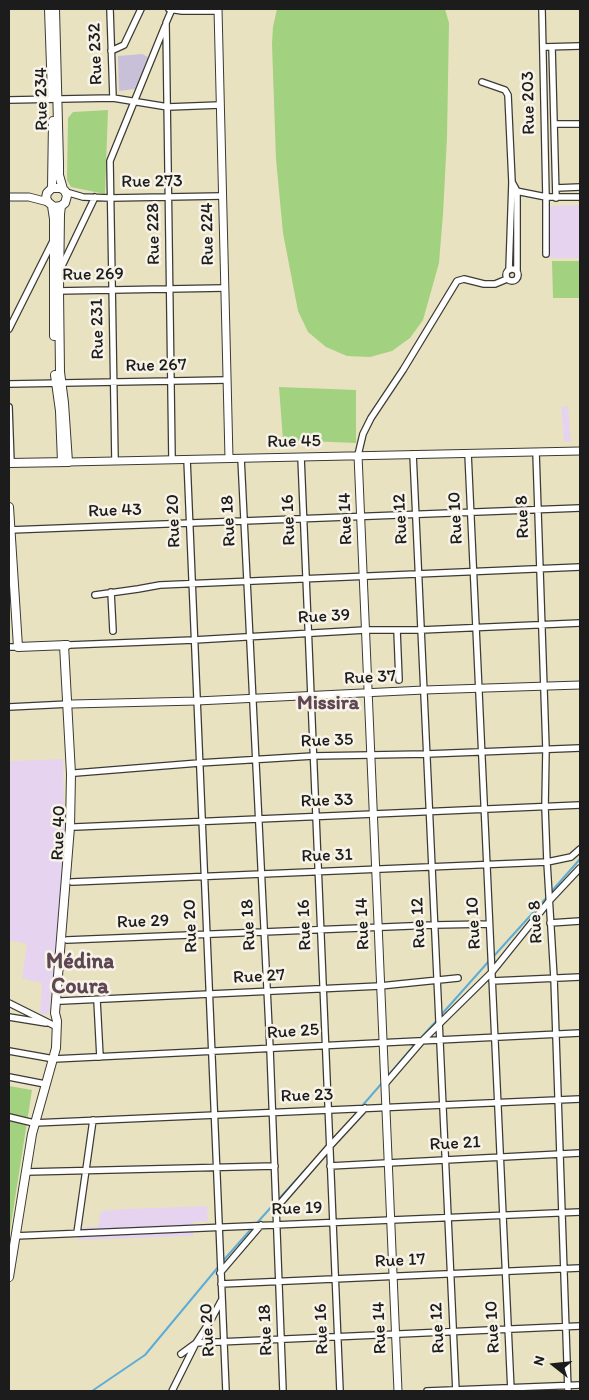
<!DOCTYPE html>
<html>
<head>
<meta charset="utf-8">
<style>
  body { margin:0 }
  #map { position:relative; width:589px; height:1400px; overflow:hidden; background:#e9e2c0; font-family:Itim,sans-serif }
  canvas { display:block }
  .frame { position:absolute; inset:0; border:10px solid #1c1c1c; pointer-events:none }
  .north { position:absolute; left:529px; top:1340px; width:50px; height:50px; -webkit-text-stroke:4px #f7f3e8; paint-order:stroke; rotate:286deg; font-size:14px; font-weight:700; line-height:20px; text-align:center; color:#1c1c1c }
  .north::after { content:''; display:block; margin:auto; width:18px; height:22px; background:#1c1c1c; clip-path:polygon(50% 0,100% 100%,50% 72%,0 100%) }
</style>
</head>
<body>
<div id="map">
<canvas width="589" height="1400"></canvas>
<div class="frame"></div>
<div class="north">N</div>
</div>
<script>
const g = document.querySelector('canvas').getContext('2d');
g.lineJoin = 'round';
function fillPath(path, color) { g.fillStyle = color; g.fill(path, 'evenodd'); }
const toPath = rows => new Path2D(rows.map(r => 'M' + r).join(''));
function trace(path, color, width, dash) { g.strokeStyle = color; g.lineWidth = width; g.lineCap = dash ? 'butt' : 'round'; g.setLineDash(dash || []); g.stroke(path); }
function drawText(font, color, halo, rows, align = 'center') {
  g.font = font + ' Itim,sans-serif'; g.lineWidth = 5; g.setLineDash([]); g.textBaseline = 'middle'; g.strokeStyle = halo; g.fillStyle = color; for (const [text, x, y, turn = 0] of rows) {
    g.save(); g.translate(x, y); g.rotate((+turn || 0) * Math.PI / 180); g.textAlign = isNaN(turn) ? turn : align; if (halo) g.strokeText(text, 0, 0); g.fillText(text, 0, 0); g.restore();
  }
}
fillPath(toPath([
  [580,205,580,258,550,258,549,206],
  [568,406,571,442,564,442,561,407],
  [63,759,65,854,49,1014,40,1014,42,983,22,978,27,944,9,940,9,761],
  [207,1206,208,1221,193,1222,193,1236,78,1240,78,1227,98,1227,101,1211,127,1209]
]), '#e6d3f0');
fillPath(toPath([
  [142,54,148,57,137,88,135,89,119,91,118,56]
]), '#c8c0d8');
fillPath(toPath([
  [277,9,445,9,449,23,447,137,443,214,439,263,423,320,410,338,392,351,370,357,347,356,326,347,308,332,298,311,283,233,276,159,272,44,273,27],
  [108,110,105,194,71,187,67,180,68,118,73,112],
  [552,261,580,261,580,298,553,298],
  [279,387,356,390,356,443,283,440],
  [9,1086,32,1090,9,1237]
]), '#a2d17f');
trace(toPath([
  [551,892,580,859],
  [493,957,548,896],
  [441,1015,489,961],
  [419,1040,438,1019],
  [387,1077,416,1043],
  [362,1106,382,1083],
  [277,1201,308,1167],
  [255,1225,274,1204],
  [222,1262,252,1228],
  [92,1391,145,1355,219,1266]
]), '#5dacd7', 2);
const minor = toPath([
  [110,9,113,98],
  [169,9,182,11,218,11],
  [172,9,166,23,172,459],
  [542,9,546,197,546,254],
  [543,47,580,46],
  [552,47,556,198],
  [111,51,124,45,141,9],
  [482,82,505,90,508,95,512,182,509,270],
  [9,100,113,98,168,107,220,105],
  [554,124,580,124],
  [512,182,517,191,517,271],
  [556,188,580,187],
  [516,191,546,197,580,197],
  [66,192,83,197,111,198,222,196],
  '506 275a6 6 0 1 1 12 0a6 6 0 1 1-12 0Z',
  [60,270,95,197],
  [56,291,224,288],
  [9,329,53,241],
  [9,384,226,380],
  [9,407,11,463],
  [536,452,546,749,545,807,547,862,554,978,568,1391],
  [468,453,511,1391],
  [413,454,456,1391],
  [358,455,363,434,371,418,403,370,457,281,464,279,484,284,495,284,507,279],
  [301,457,340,1391],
  [241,458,270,1049,283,1391],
  [187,459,226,1391],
  [115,461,110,161,165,26],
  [10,530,580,508],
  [111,592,113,631],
  [95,595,138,589,160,585,580,567],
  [397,630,399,680],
  [69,645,194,640,365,630,421,630,580,623],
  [9,647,18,647],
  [9,707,69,704],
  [75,773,199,763,313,756,427,754,580,748],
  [75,827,580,805],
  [72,882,547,862,571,857,580,849],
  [550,923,580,921],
  [67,940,434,925,489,924],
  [492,981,580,977],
  [97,1000,100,1057],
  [61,1001,380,986,458,978],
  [9,1003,57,1027],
  [9,1017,46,1023],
  [9,1051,54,1059,580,1033],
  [9,1077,45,1084],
  [385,1084,422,1041,492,972,550,900,580,868],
  [9,1117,34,1123,580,1099],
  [330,1166,580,1153],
  [26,1172,275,1166],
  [276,1208,330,1146,365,1108],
  [77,1233,93,1120],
  [15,1236,580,1212],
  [220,1273,261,1225],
  [221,1284,580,1268],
  [181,1354,196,1343,580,1326],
  [172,1391,196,1343,212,1318,221,1301],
  [427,1391,580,1385]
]);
const tertiary = toPath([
  [218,9,229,458],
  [9,197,29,197,48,202],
  [358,455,398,1391],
  [68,462,580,451],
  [72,704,197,701,424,690,580,685]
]);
const secondary = toPath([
  [49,9,52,94],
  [55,9,59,163,59,175,63,189],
  [52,188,53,121],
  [52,206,54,219,54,336],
  [55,375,60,411,62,462],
  [9,463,68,462,64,403,60,372,59,291,60,214,61,206,65,203,67,196,65,191,61,188,52,188,47,193,46,198,48,202,54,207,61,206],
  [9,507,18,647,67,645],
  [9,1277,32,1134,56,1048,57,1021,55,1013,70,827,71,774,64,645]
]);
trace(minor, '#3b3a35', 8);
trace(tertiary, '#3b3a35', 9);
trace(secondary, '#3b3a35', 10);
trace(minor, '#fff', 5.5);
trace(tertiary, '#fff', 7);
trace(secondary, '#fff', 8);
drawText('18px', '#1c1c1c', '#f7f3e8', [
  ["Rue 232",96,54,-92],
  ["Rue 234",42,99,-91],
  ["Rue 203",529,103,-91],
  ["Rue 273",152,182,-1],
  ["Rue 228",154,234,-91],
  ["Rue 224",208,234,-91],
  ["Rue 269",93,275,-1],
  ["Rue 231",98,329,-91],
  ["Rue 267",156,366,-1],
  ["Rue 45",294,442,-1],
  ["Rue 43",115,511,-2],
  ["Rue 8",523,517,-92],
  ["Rue 10",456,518,-93],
  ["Rue 14",346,519,-92],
  ["Rue 12",401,519,-93],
  ["Rue 16",289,520,-92],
  ["Rue 20",174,521,-92],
  ["Rue 18",229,521,-93],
  ["Rue 39",324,617,-3],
  ["Rue 37",370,678,-3],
  ["Rue 35",327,741,-2],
  ["Rue 33",327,801,-2],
  ["Rue 40",59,833,-88],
  ["Rue 31",327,856,-2],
  ["Rue 29",143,922,-2],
  ["Rue 8",536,922,-93],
  ["Rue 12",419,923,-93],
  ["Rue 10",474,923,-93],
  ["Rue 14",363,924,-92],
  ["Rue 18",249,925,-93],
  ["Rue 16",305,925,-92],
  ["Rue 20",191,926,-92],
  ["Rue 27",259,977,-3],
  ["Rue 25",293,1032,-4],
  ["Rue 23",307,1096,-2],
  ["Rue 21",455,1144,-3],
  ["Rue 19",297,1209,-2],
  ["Rue 17",400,1261,-3],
  ["Rue 10",493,1327,-93],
  ["Rue 14",380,1328,-92],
  ["Rue 12",438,1328,-93],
  ["Rue 16",322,1329,-92],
  ["Rue 20",208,1330,-93],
  ["Rue 18",266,1330,-92]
]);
drawText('bold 20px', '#5e4652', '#f7f3e8', [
  ["Missira",328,704]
]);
drawText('bold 22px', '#5e4652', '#f7f3e8', [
  ["Médina",80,962],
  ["Coura",80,987]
]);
</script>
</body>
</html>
